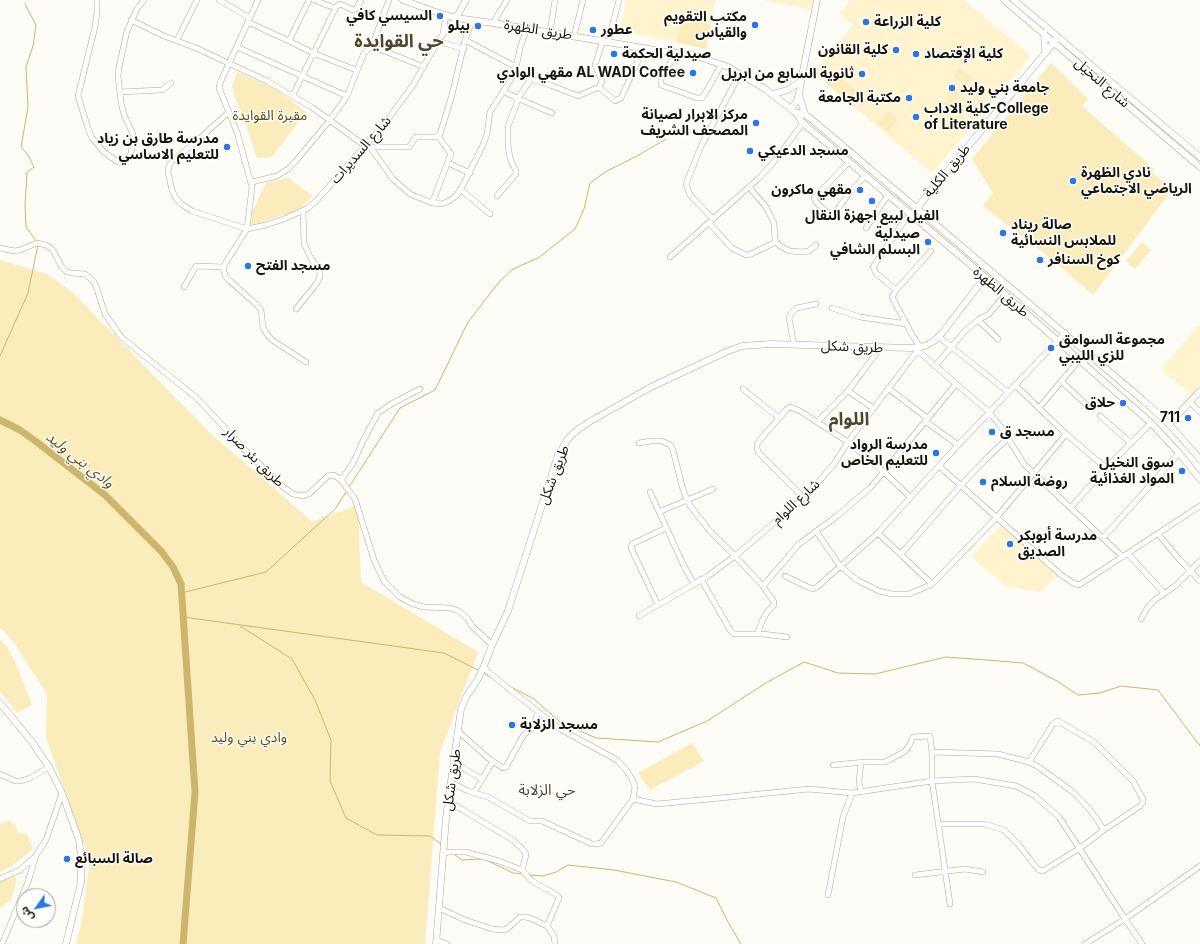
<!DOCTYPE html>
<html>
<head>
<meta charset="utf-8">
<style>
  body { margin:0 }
  #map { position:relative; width:1200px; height:944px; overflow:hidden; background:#fdfcf6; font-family:Inter,"Noto Sans Arabic",sans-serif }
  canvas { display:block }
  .north { position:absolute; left:16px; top:888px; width:40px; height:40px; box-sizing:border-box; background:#fff; border:1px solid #a3a19d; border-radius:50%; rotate:237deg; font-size:11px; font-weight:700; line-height:16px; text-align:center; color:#18150a }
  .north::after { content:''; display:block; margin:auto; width:14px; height:18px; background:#2c76e2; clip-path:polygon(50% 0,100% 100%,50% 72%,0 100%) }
</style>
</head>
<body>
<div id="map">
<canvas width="1200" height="944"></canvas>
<div class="north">ش</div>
</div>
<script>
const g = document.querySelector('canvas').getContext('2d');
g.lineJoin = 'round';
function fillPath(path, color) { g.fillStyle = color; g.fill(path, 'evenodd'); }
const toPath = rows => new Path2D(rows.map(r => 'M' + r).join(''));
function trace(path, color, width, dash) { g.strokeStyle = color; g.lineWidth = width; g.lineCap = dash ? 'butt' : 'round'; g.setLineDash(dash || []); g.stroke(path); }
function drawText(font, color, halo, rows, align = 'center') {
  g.font = font + ' Inter,"Noto Sans Arabic",sans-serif'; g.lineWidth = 3; g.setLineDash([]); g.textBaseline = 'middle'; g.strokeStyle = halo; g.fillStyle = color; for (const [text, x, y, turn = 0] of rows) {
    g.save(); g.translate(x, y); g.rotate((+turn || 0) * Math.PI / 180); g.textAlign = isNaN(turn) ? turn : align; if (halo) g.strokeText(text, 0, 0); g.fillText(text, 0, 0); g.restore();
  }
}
fillPath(toPath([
  [626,0,716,0,706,49,620,30],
  [764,0,813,0,811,10],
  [851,0,964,0,1031,56,932,173,813,72,853,25,839,14],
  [1198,326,1200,327,1200,384,1192,395,1161,369],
  [1001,525,1060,574,1041,592,1008,587,981,566,972,556]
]), '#fff4ce');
fillPath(toPath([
  [682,18,711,25,706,49,676,42],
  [1051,63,1088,99,1082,106,1154,169,1152,172,1172,190,1093,295,1053,260,983,206,993,193,972,159],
  [960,68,973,77,965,87,953,76],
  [237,72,276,89,306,112,272,157,257,158,243,116,234,95,232,86],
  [835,73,863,97,854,107,826,83],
  [953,86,960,93,947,108,943,104,951,95,948,92],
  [936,106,944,113,940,118,932,112],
  [888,111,898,120,888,132,877,123],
  [288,178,313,196,300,208,287,215,283,215,260,223,251,224,252,212,266,183],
  [1142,242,1151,250,1135,269,1126,261],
  [0,260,47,274,72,292,212,435,275,489,312,522,358,505,361,582,478,652,440,752,425,944,76,944,81,925,90,861,46,738,47,694,13,641,0,627],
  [0,639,7,647,15,662,32,705,17,713,0,691],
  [692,743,704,761,650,790,638,773],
  [9,820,16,827,18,833,27,834,33,849,13,865,0,872,0,824],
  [17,876,14,892,10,900,0,908,0,882]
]), '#faecbb');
trace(toPath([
  [25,4,36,25,33,46,26,67,28,107,21,147,28,155,34,167,27,172,25,205,26,227,37,242],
  [0,356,28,293,38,245],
  [349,487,400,408,435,390,468,322,499,282,513,269,538,258,575,229,584,209,590,183,607,171,637,156,666,139],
  [181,593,266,572,335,509,346,492],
  [183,617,444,653,478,670],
  [240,626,292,659,315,700,331,740,330,781,346,818,377,835,430,836,441,844],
  [485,674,490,677],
  [513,688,534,699,560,722,596,738,658,742,707,721,766,683,804,662,838,673,875,674,946,657,987,660,1023,663,1057,681,1078,695,1100,693,1121,686,1158,690,1200,746],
  [455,855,462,860,481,859],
  [486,860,513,873,524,874],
  [529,875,543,876,556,872,568,865,614,870,676,882,716,898,728,922,741,944]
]), '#ccb66b', 1);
trace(toPath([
  [0,420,20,430,38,443,105,495,161,551,173,567,181,584,195,792,183,944]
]), '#ccb66b', 7);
const minor = toPath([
  [97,0,97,12,95,27,78,96,88,128,92,138,103,151,116,161,121,163,125,161,130,157,133,143,133,134,124,115,121,102,118,76,119,67,127,31,137,9,144,0],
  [219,0,250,18],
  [258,0,220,83,219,88,237,132,252,187,247,229,223,267,225,276,230,281,257,305,261,310,263,327,267,334,272,340,306,362],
  [309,0,289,41,313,53,356,70],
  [314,0,335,8],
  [131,20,164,36,196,48,267,81,313,108,365,146,370,147,409,147,416,137,435,137,440,134,452,95,465,40,472,21],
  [248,22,289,41],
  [493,23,507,0],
  [550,32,555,0],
  [443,33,446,15],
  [574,36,583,0],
  [177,40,197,0],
  [465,40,516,67],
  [438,41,464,49],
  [608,42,619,0],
  [372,46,424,67],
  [237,47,347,96],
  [676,53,661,79,661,85,697,98,702,98,706,92,720,67],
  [515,73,531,79,550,85,578,96,599,87,602,81,595,65,603,40],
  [599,87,615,101,621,98,637,63,643,47],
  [503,91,519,99,552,113],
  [120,92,162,90,171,83],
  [293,95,336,7,340,4,353,10,356,9,361,0],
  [229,112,190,147,172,161,169,166,168,172,172,190,175,197,181,204,192,211,247,229,266,225,284,219,308,208,316,201,383,126,413,85,438,41,456,18],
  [370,147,393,179,410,194,432,203,442,204,449,201,456,196,462,187,483,145,487,134,490,112,515,73,520,48,527,28],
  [849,162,814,198,816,202,828,213,832,215,837,210,850,192,865,176],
  [448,163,470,173],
  [252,182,277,176,288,169,295,162,330,120,347,96,364,53,372,46,389,0],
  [749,187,766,207,774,223,775,240,780,246,790,251,803,252,809,251,816,245],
  [460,189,490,214],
  [497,196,516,174,516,171,510,158,508,145,508,126,520,95,531,79],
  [432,203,451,154,438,136],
  [713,219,690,195,686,184,701,146,740,74],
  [709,223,732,248,746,255,751,254,776,242],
  [866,228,888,195],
  [0,248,14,251,20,250,37,243,46,245,52,249,62,267,66,271,71,273,85,274,90,278,94,282,97,289,105,314,121,337,198,399,246,451,282,486,293,494,302,496,309,494,328,476,334,475,341,480,355,499,374,560,384,581,400,597,413,604,424,607,450,608,459,611,467,618,472,626,492,645],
  [670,257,758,179,772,164,803,123],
  [184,287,196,266,223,267],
  [896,290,876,273,873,267,902,224,917,208],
  [832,308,860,317,907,324],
  [296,309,317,283,320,276,320,272,310,257,304,243,303,211],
  [978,320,998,339],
  [939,337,1008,392],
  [794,345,789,318,791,313,797,308,816,304],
  [918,351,989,412,1001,427,1024,464,1123,557],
  [935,366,965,331,978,320,989,314,1005,295],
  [1061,381,1089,407],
  [1015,385,1066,434,1106,468],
  [888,388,927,418],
  [743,389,779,418],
  [848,391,873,408],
  [1190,402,1200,412],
  [1039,408,1079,360],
  [1100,416,1131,443],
  [925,421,958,445],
  [817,422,848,391,881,347],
  [639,443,651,441,662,441,670,445,673,450,682,486,687,500,691,507,709,530,735,556,763,586,774,602,774,605,768,611,763,619,757,634],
  [939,466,1060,574,1073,583,1079,585,1200,506],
  [341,480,353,463,363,441,378,413,393,403,420,389],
  [650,492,683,564,694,584],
  [804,498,758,452,757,448,757,444,760,440,787,409,790,407,800,411,848,442,884,472,910,497],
  [1071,507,1106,468,1151,423],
  [659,512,713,489],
  [816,531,840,566,857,580,879,591,892,594,909,594,921,589,932,584,997,517,1033,474,1066,434],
  [878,533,932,584],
  [1158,534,1179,559,1200,581],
  [1103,538,1179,453],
  [901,554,961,485,989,456,1007,439],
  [1128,554,1164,593],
  [785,576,810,588,813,589,817,587,878,533,958,445,1065,333],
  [701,579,730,630,734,634,762,634,787,637],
  [763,586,799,544,837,516,871,487,956,384],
  [658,605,631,548,632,544,666,528],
  [639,616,708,576,735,556,808,494,834,464,848,442,920,347,911,333,892,297,896,290,931,251],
  [1141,619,1148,607,1156,599,1175,586,1200,561],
  [459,732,488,758,503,768,506,767,523,736,533,727,538,712],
  [932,752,998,754,1029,762,1037,766,1073,792,1091,811,1104,830],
  [453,762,482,779],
  [833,765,866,762,885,762,904,752,909,746,913,737,930,736,932,752,932,781,950,904],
  [0,774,15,781,21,781,30,778,49,767],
  [450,782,468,791,488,797,530,821,542,821,592,844,596,844,601,843,633,799,635,787,632,779,627,771,617,760,560,729,488,672,484,666],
  [861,792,859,782,861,763],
  [474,793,493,761],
  [448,799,456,806,513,840,525,852,526,855,522,870,532,881,557,895,559,898,547,926],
  [633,799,657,804,710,799,809,789,852,793,932,781,974,779,1016,786,1035,796,1059,817,1125,919,1142,944],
  [938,824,985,824,1004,830,1018,844,1036,867,1039,870,1043,871,1080,848,1104,830,1140,806,1143,802,1143,799,1133,781,1094,742,1058,721,1053,724,1029,762],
  [443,854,449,852,466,852,499,861,522,870],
  [915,875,965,869,983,872],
  [0,879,20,870,36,856],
  [828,895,843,817,852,793],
  [439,908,465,920,492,929,502,930,507,929,520,917,525,917,530,918,547,926,554,936,555,944],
  [437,940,447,944],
  [2,944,28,882,36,855,46,840,62,793],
  [1085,944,1125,919,1200,866]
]);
const major = toPath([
  [403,0,433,11,456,18,493,23,679,54],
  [1004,0,1200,167],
  [1014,0,1200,157],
  [456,18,466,0],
  [1044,33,1045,49],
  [676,53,691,54,728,67,765,89,791,109,796,113,803,123,985,277,1151,423,1179,453,1200,479],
  [773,94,788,90,798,83],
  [799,95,805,114],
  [791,109,797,101,800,88,802,76,817,0],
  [796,113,802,113,810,118,1144,401,1169,424,1200,459],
  [917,208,1056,40],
  [1169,424,1200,391],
  [0,703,32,742,49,767,62,793,79,840,81,857,81,882,66,944],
  [436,944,446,818,461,709,466,697,478,679,484,666,492,645,508,611,558,455,568,439,576,431,589,422,651,387,726,352,742,346,771,344,911,348,925,346,934,341,943,332,985,277]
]);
trace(minor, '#b1a98d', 6);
trace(major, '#b1a98d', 7);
trace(minor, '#fff', 5);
trace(major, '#fff', 6);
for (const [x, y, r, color] of [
  [440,16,4,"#2c76e2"],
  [866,22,4,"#2c76e2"],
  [755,25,4,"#2c76e2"],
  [478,26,4,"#2c76e2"],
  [593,30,4,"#2c76e2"],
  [896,50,4,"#2c76e2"],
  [614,54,4,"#2c76e2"],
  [916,54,4,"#2c76e2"],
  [693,73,4,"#2c76e2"],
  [862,74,4,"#2c76e2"],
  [952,88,4,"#2c76e2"],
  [909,98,4,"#2c76e2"],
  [916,117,4,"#2c76e2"],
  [756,123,4,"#2c76e2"],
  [227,147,4,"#2c76e2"],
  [750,151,4,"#2c76e2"],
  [1073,181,4,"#2c76e2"],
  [860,190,4,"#2c76e2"],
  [872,201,4,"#2c76e2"],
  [1003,233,4,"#2c76e2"],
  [928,242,4,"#2c76e2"],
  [1040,260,4,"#2c76e2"],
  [248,266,4,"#2c76e2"],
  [1051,348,4,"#2c76e2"],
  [1123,403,4,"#2c76e2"],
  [1188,418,4,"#2c76e2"],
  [992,432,4,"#2c76e2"],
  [936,453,4,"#2c76e2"],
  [1182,471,4,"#2c76e2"],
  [983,482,4,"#2c76e2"],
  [1010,544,4,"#2c76e2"],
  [512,725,4,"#2c76e2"],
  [67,859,4,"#2c76e2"]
]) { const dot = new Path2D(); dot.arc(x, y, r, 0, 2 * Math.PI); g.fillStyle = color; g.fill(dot); trace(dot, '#fff', 1.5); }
drawText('bold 14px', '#18150a', '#fff', [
  ["السيسي كافي",432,16,"right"],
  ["مكتب التقويم",747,17,"right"],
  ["والقياس",747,33,"right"],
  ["كلية الزراعة",874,22],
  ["بيلو",470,26,"right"],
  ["عطور",601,30],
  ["كلية القانون",888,50,"right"],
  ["صيدلية الحكمة",622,54],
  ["كلية الإقتصاد",924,54],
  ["مقهي الوادي AL WADI Coffee",685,73,"right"],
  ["ثانوية السابع من ابريل",854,74,"right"],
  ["جامعة بني وليد",960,88],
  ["مكتبة الجامعة",901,98,"right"],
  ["كلية الاداب-College",924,109],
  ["of Literature",924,125],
  ["مركز الابرار لصيانة",748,115,"right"],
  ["المصحف الشريف",748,131,"right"],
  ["مدرسة طارق بن زياد",219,139,"right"],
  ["للتعليم الاساسي",219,155,"right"],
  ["مسجد الدعيكي",758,151],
  ["نادي الظهرة",1081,173],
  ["الرياضي الاجتماعي",1081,189],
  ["مقهي ماكرون",852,190,"right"],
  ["الفيل لبيع اجهزة النقال",872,216,"center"],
  ["صالة ريناد",1011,225],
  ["للملابس النسائية",1011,241],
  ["صيدلية",920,234,"right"],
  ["البسلم الشافي",920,250,"right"],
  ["كوخ السنافر",1048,260],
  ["مسجد الفتح",256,266],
  ["مجموعة السوامق",1059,340],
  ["للزي الليبي",1059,356],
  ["حلاق",1115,403,"right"],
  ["711",1180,418,"right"],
  ["مسجد ق",1000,432],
  ["مدرسة الرواد",928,445,"right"],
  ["للتعليم الخاص",928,461,"right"],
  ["سوق النخيل",1174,463,"right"],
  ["المواد الغذائية",1174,479,"right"],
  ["روضة السلام",991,482],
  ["مدرسة أبوبكر",1018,536],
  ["الصديق",1018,552],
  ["مسجد الزلابة",520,725],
  ["صالة السبائع",75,859]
], 'left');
drawText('14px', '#18150a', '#fff', [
  ["طريق الظهرة",538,30,9],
  ["شارع النخيل",1102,83,41],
  ["شارع السديرات",361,150,-49],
  ["طريق الكلية",947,171,-50],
  ["طريق الظهرة",1001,292,41],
  ["طريق شكل",852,347,2],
  ["طريق بئر صرار",254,457,45],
  ["طريق شكل",554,475,-69],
  ["شارع اللوام",796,502,-43],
  ["طريق شكل",452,780,-82]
]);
drawText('14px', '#5c4d12', '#fff', [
  ["مقبرة القوايدة",270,116],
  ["وادي بني وليد",249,738]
]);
drawText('italic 15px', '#63541c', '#fff', [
  ["وادي بني وليد",80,460,38]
]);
drawText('15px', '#4e472d', '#fff', [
  ["حي الزلابة",547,790]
]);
drawText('bold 18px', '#4e472d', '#fff', [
  ["حي القوايدة",399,42],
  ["اللوام",849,420]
]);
</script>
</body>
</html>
